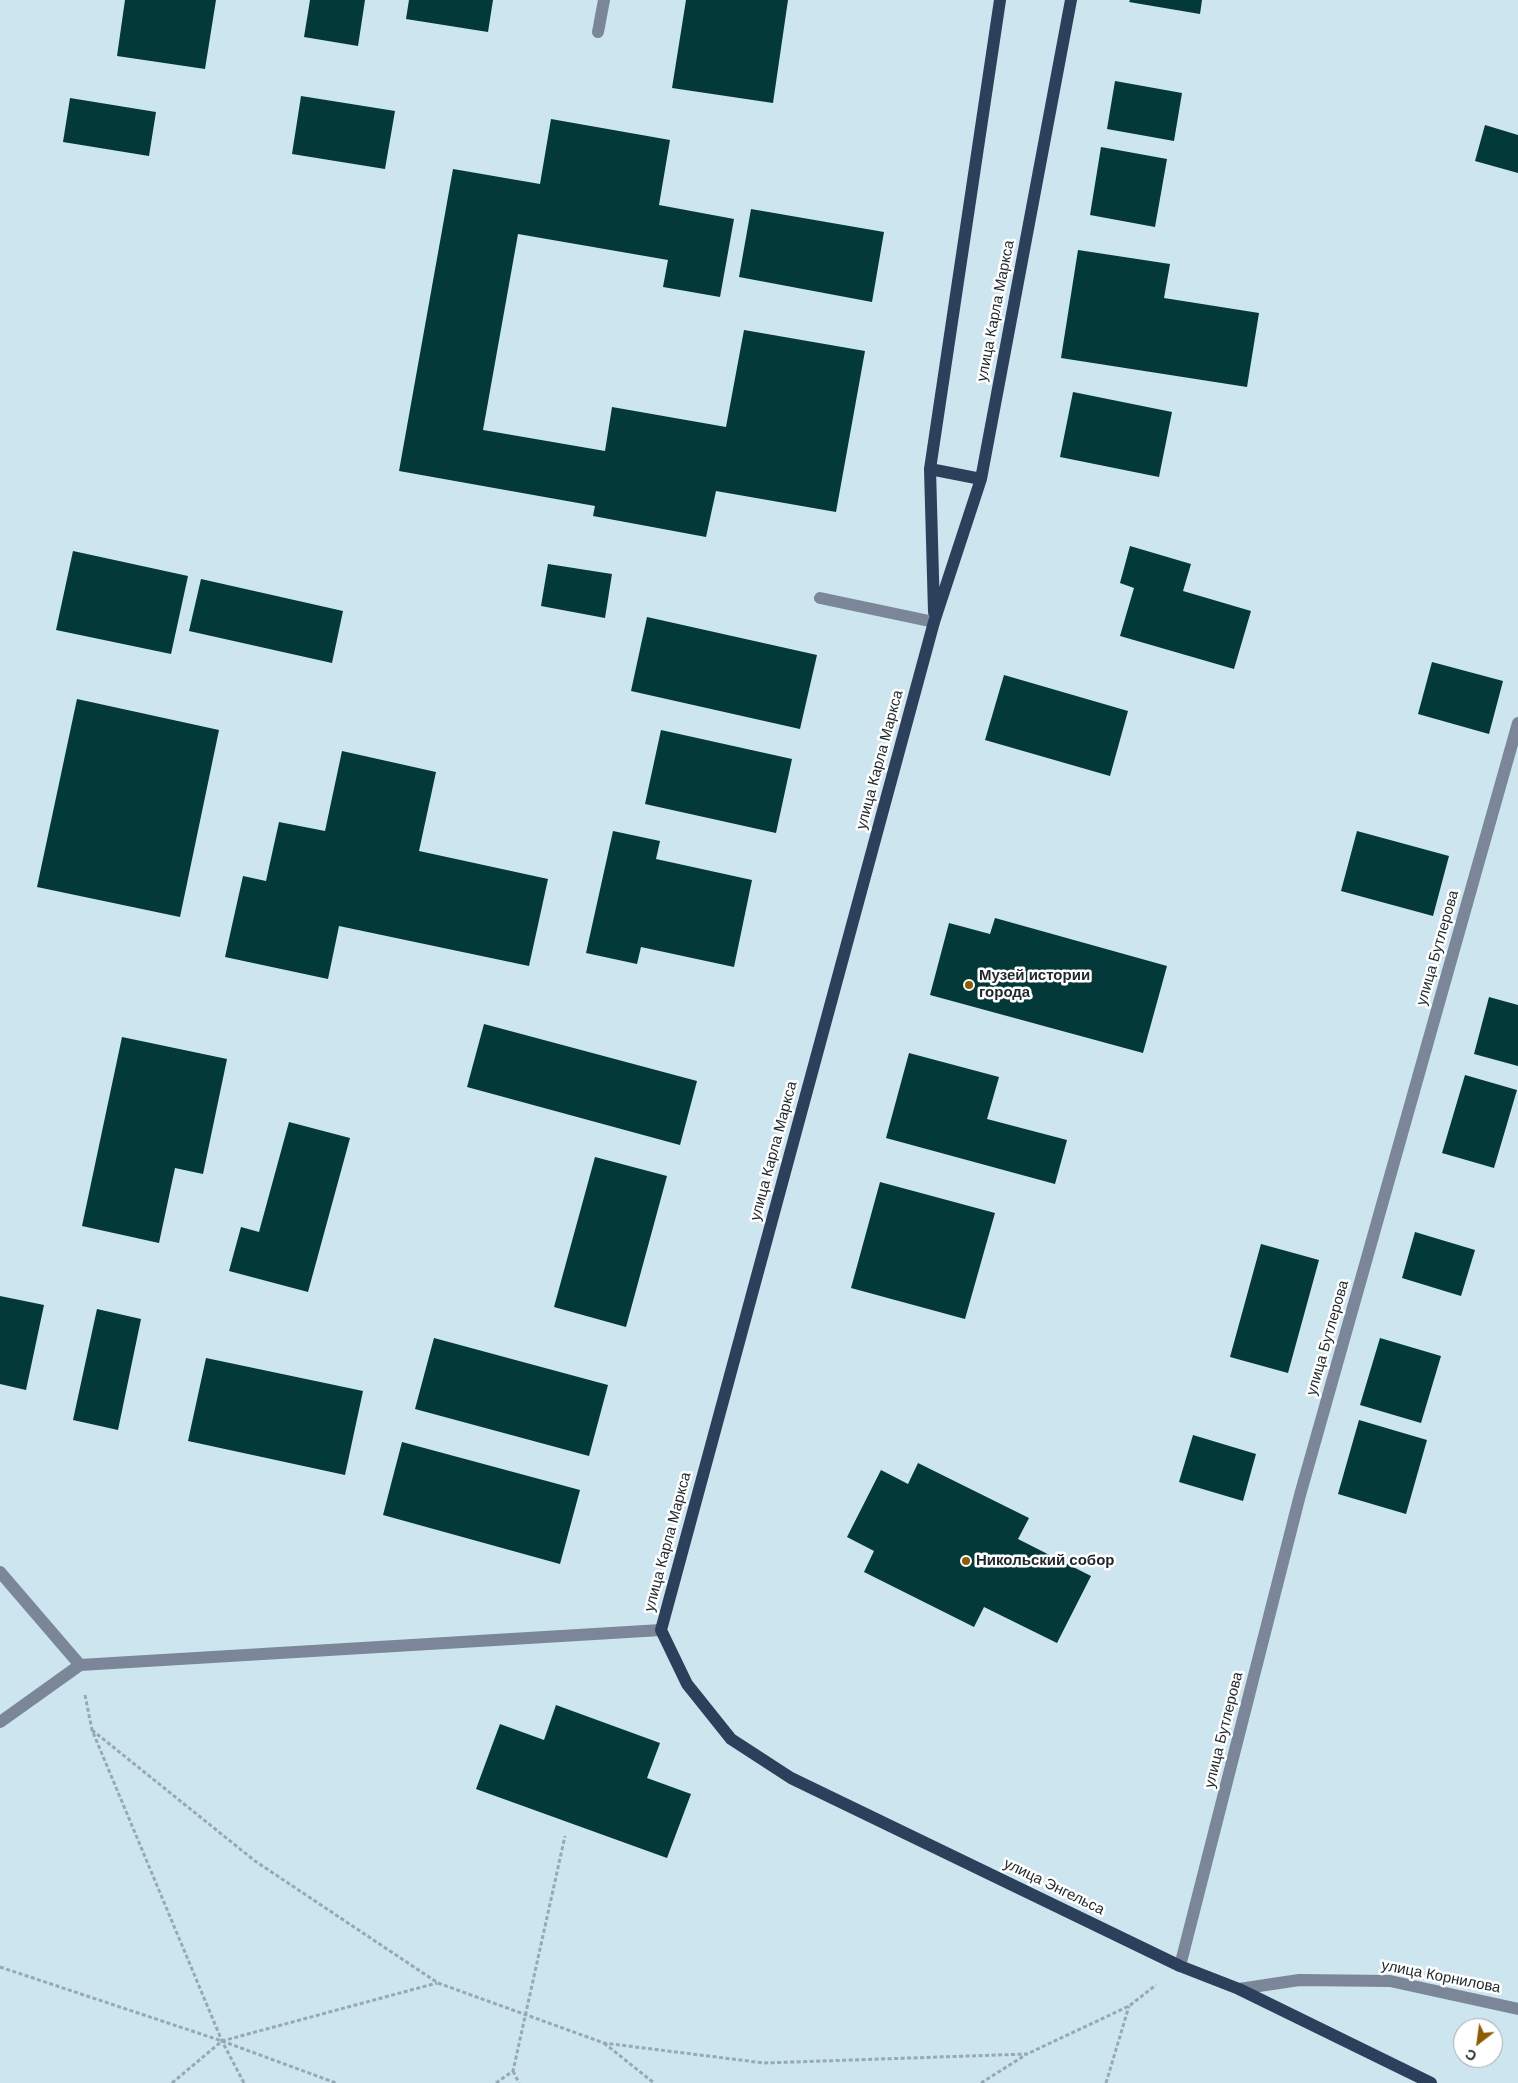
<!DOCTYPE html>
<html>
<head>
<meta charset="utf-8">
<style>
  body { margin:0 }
  #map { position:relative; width:1518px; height:2083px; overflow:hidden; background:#cce5ef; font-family:Arial,sans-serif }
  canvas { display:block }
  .north { position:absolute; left:1453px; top:2018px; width:50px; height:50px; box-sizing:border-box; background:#fff; border:1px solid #a5a9aa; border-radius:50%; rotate:210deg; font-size:14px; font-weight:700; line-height:20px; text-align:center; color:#1e272b }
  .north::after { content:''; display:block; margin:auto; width:18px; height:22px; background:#8c5b04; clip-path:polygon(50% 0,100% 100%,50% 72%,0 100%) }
</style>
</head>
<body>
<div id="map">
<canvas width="1518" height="2083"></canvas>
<div class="north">С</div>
</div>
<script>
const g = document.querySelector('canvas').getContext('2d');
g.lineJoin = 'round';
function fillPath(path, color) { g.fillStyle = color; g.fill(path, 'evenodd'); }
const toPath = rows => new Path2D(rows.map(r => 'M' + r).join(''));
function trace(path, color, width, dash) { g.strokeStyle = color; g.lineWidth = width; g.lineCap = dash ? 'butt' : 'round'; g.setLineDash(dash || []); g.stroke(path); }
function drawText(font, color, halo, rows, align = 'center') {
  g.font = font + ' Arial,sans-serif'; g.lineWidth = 5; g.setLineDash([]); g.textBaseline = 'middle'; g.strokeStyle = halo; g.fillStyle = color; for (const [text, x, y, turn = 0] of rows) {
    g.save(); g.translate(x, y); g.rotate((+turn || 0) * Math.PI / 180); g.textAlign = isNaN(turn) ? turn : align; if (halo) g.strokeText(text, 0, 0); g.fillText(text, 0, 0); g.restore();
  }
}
fillPath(toPath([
  [125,0,216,0,205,69,117,56],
  [310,0,365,0,358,46,304,37],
  [409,0,493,0,488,32,406,19],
  [686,0,788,0,773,103,672,88],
  [1130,0,1202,0,1200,14,1129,2],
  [1115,81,1182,93,1174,141,1107,129],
  [301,96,395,111,385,169,292,154],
  [70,98,156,112,149,156,63,142],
  [551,119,670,140,659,205,734,219,720,297,663,287,668,260,518,234,483,430,605,451,612,407,726,427,744,330,865,351,836,512,716,491,706,537,593,516,595,506,399,471,453,169,540,184],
  [1485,125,1518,135,1518,173,1475,161],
  [1101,147,1167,159,1155,227,1090,215],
  [751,209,884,232,872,302,739,277],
  [1078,250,1170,264,1164,298,1259,313,1247,387,1061,358],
  [1073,392,1172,412,1159,477,1060,457],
  [1130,546,1191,564,1183,591,1251,611,1234,669,1120,636,1134,588,1120,583],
  [73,551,188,576,171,654,56,630],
  [548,564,612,574,605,618,541,606],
  [201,579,343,611,332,663,189,631],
  [647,617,817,655,800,729,631,691],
  [1432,662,1503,681,1489,734,1418,714],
  [1004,675,1128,711,1110,776,985,740],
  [77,699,219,730,180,917,37,887],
  [661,730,792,759,776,833,645,804],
  [342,751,436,772,419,851,548,879,529,966,339,926,328,979,225,957,243,876,266,881,279,822,325,831],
  [613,831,660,841,656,859,752,880,734,967,641,947,637,964,586,953],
  [1357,831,1449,856,1433,916,1341,891],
  [995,918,1167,966,1143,1053,930,995,949,923,990,934],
  [1489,997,1518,1005,1518,1066,1474,1054],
  [484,1024,697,1081,680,1145,467,1087],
  [122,1037,227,1059,203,1174,175,1168,159,1243,82,1226],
  [909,1053,999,1077,987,1119,1067,1140,1055,1184,886,1138],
  [1465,1075,1517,1090,1494,1168,1442,1153],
  [289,1122,350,1138,308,1292,229,1271,241,1227,259,1232],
  [595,1157,667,1176,626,1327,554,1307],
  [880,1182,995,1213,965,1319,851,1288],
  [1415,1232,1475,1250,1461,1296,1402,1278],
  [1261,1244,1319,1260,1288,1373,1230,1357],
  [0,1296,44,1305,26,1390,0,1384],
  [97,1309,141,1319,118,1430,73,1420],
  [434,1338,608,1385,589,1456,415,1409],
  [1380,1338,1441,1356,1421,1423,1360,1405],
  [206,1358,363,1391,345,1475,188,1441],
  [1359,1420,1427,1440,1406,1514,1338,1494],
  [1193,1435,1256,1454,1243,1501,1179,1482],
  [402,1442,580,1490,560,1564,383,1515],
  [918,1463,1029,1518,1018,1539,1091,1576,1057,1643,984,1607,974,1627,864,1572,874,1551,847,1537,881,1470,908,1484],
  [556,1705,660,1743,647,1778,691,1794,667,1858,476,1789,500,1724,544,1740]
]), '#033939');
trace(toPath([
  [85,1695,92,1730,222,2041,244,2083],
  [92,1730,255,1861,438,1983,604,2043,764,2063,1027,2054,1129,2006,1156,1985],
  [0,1967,222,2041,336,2083],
  [604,2043,654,2083],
  [513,2071,519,2083],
  [172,2083,222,2041,437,1983],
  [496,2083,513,2071,565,1836],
  [981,2083,1027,2054],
  [1106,2083,1129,2006]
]), '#96aab2', 3, [4, 2.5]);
trace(toPath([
  [598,32,604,0],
  [820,598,934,622],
  [0,1572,80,1665,661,1630],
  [0,1722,80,1665],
  [1180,1966,1300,1495,1518,723],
  [1239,1989,1299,1980,1390,1981,1518,2009]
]), '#7b8798', 12);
trace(toPath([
  [1071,0,981,479,934,622,661,1630,687,1684,731,1739,791,1778,1180,1966,1239,1989,1431,2083],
  [930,469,981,479],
  [934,612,930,469,1000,0]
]), '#2c405b', 12);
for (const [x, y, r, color] of [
  [969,985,5,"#8c5b04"],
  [966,1561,5,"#8c5b04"]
]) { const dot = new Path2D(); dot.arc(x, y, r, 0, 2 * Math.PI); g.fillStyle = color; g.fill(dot); trace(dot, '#fff', 2); }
drawText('15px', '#1e272b', '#fff', [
  ["улица Карла Маркса",996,311,-79],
  ["улица Карла Маркса",880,760,-75],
  ["улица Бутлерова",1438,948,-74],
  ["улица Карла Маркса",774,1151,-75],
  ["улица Бутлерова",1328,1338,-74],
  ["улица Карла Маркса",668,1542,-75],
  ["улица Бутлерова",1224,1730,-76],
  ["улица Энгельса",1054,1887,26],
  ["улица Корнилова",1441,1977,11]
]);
drawText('bold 15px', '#1e272b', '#fff', [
  ["Музей истории",979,976],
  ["города",979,993],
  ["Никольский собор",976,1561]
], 'left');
</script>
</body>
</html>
